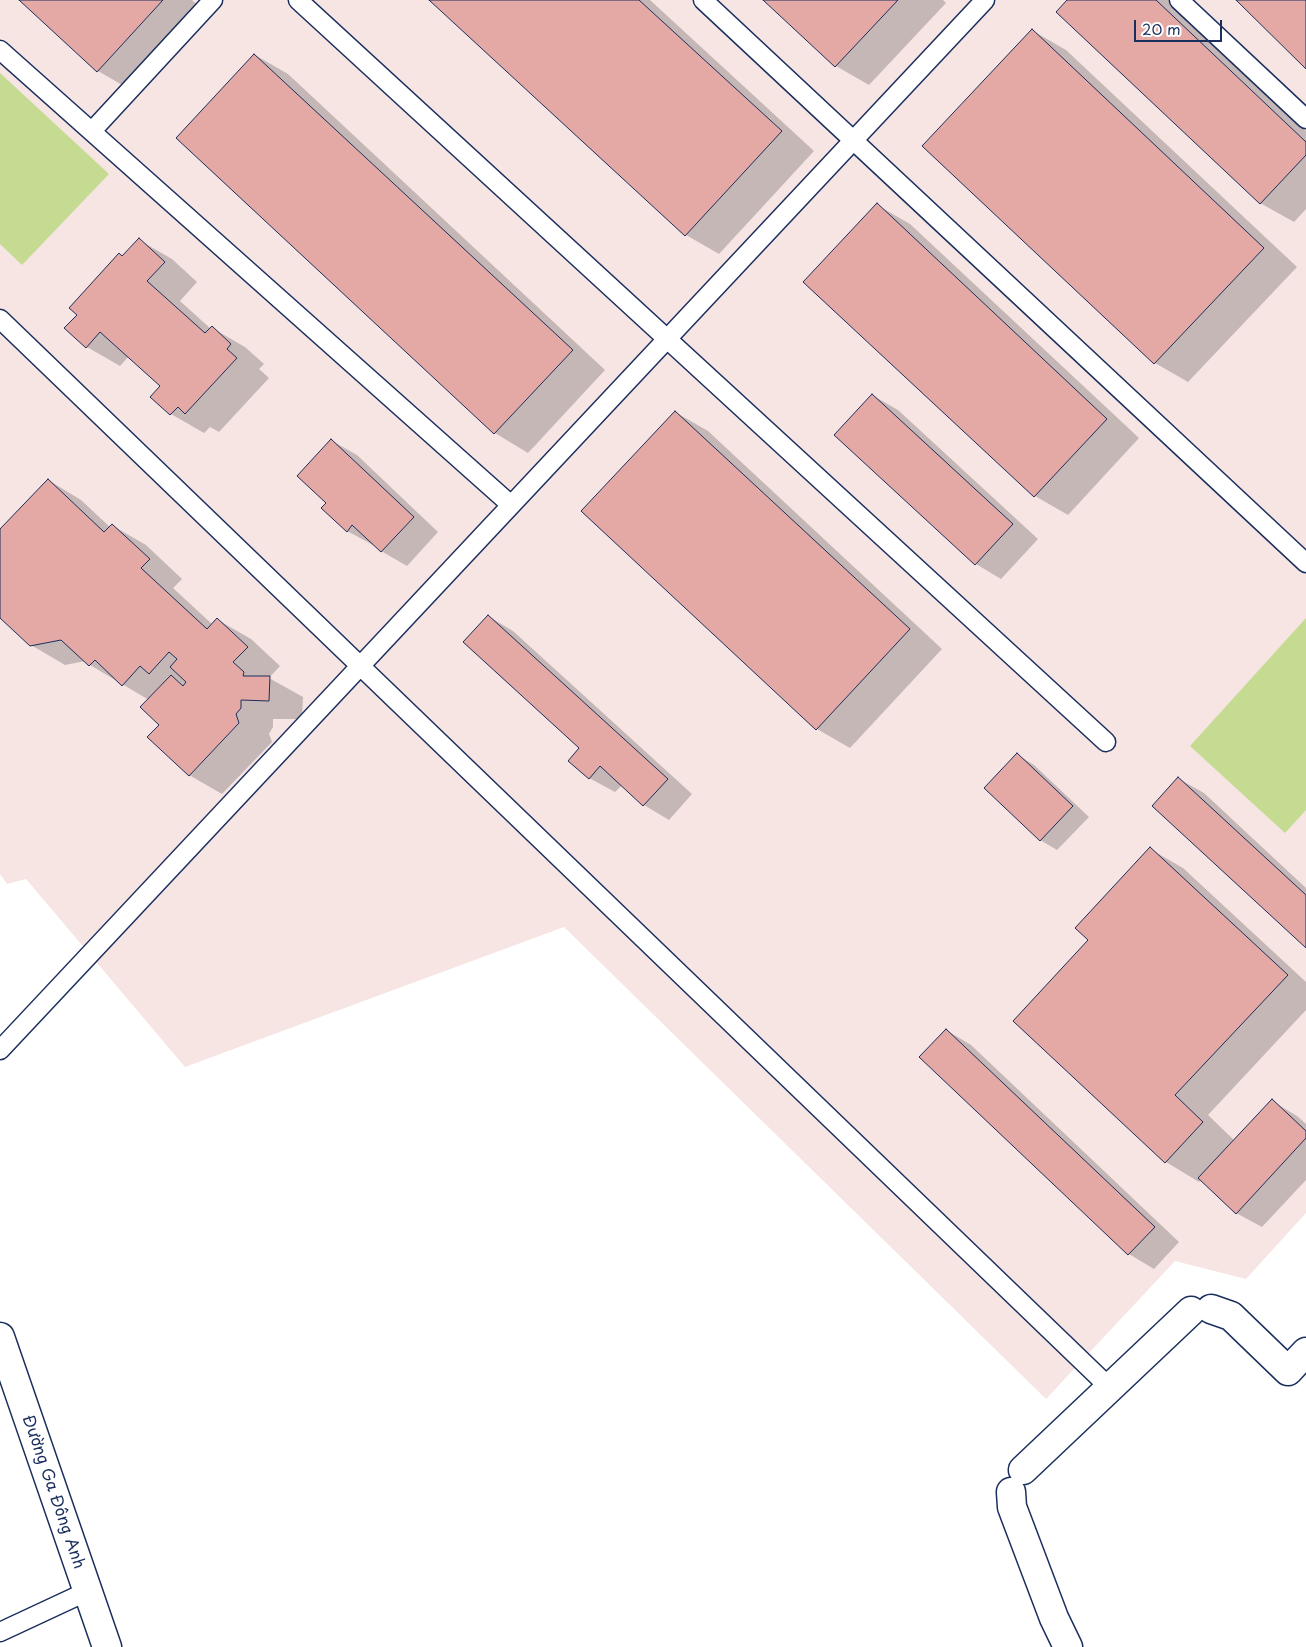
<!DOCTYPE html>
<html>
<head>
<meta charset="utf-8">
<style>
  body { margin:0 }
  #map { position:relative; width:1306px; height:1647px; overflow:hidden; background:#fff; font-family:"Playpen Sans",sans-serif }
  canvas { display:block }
  .scale { position:absolute; left:1134px; top:20px; width:88px; height:22px; box-sizing:border-box; border:2px solid #1b2f5e; border-top:0; padding-left:6px; font-size:15px; line-height:18px; white-space:nowrap; color:#1b2f5e; -webkit-text-stroke:4px #fff; paint-order:stroke }
</style>
</head>
<body>
<div id="map">
<canvas width="1306" height="1647"></canvas>
<div class="scale">20 m</div>
</div>
<script>
const g = document.querySelector('canvas').getContext('2d');
g.lineJoin = 'round';
function fillPath(path, color) { g.fillStyle = color; g.fill(path, 'evenodd'); }
const toPath = rows => new Path2D(rows.map(r => 'M' + r).join(''));
function trace(path, color, width, dash) { g.strokeStyle = color; g.lineWidth = width; g.lineCap = dash ? 'butt' : 'round'; g.setLineDash(dash || []); g.stroke(path); }
function drawText(font, color, halo, rows, align = 'center') {
  g.font = font + ' "Playpen Sans",sans-serif'; g.lineWidth = 5; g.setLineDash([]); g.textBaseline = 'middle'; g.strokeStyle = halo; g.fillStyle = color; for (const [text, x, y, turn = 0] of rows) {
    g.save(); g.translate(x, y); g.rotate((+turn || 0) * Math.PI / 180); g.textAlign = isNaN(turn) ? turn : align; if (halo) g.strokeText(text, 0, 0); g.fillText(text, 0, 0); g.restore();
  }
}
fillPath(toPath([
  [0,0,1306,0,1306,1213,1246,1279,1175,1261,1046,1399,564,927,185,1067,26,879,7,884,0,874]
]), '#f7e5e4');
fillPath(toPath([
  [0,73,109,174,22,265,0,244],
  [1306,618,1306,810,1285,833,1190,746]
]), '#c4db91');
fillPath(toPath([
  [20,0,192,0,204,11,131,90,98,71],
  [431,0,650,0,814,151,719,254,686,235],
  [765,0,943,0,946,3,869,85,836,66],
  [1069,0,1168,0,1306,131,1306,209,1294,222,1260,203],
  [1033,31,1066,50,1297,267,1188,382,1155,363],
  [255,55,288,74,605,370,528,453,495,433,177,138],
  [877,205,910,224,1139,438,1068,515,1035,496],
  [139,240,172,259,197,282,180,301,211,329,212,328,245,347,264,364,259,369,269,378,219,432,210,427,204,433,171,414,162,386,129,356,120,366,87,347,78,315,123,257],
  [872,395,898,410,1038,539,1001,579,976,564,836,435],
  [675,412,708,431,942,649,850,748,817,729],
  [332,441,357,455,438,532,407,566,381,551,374,544,373,545,347,531],
  [48,480,81,500,111,528,113,526,146,545,182,579,173,588,213,625,218,620,251,639,280,666,269,678,303,697,302,719,273,719,273,727,269,734,272,742,222,794,189,775,161,725,149,700,90,665,85,661,65,665,31,645,0,616,0,531],
  [488,616,513,631,692,794,669,820,644,805,622,785,615,792,589,778,581,748],
  [1018,755,1034,765,1089,817,1057,850,1040,840],
  [1179,779,1204,793,1306,888,1306,946],
  [1150,849,1183,868,1306,982,1306,1010,1208,1115,1235,1141,1272,1101,1297,1116,1306,1124,1306,1180,1262,1227,1236,1213,1201,1180,1199,1182,1166,1162,1014,1021,1090,940],
  [946,1030,971,1045,1179,1242,1154,1269,1129,1254,920,1057]
]), '#0003');
const building = toPath([
  [19,0,163,0,97,72,19,0],
  [429,0,639,0,782,131,685,236,429,0],
  [763,0,898,0,835,67,763,0],
  [1067,0,1156,0,1306,142,1306,155,1260,204,1056,12,1067,0],
  [1236,0,1306,0,1306,69,1236,0],
  [1032,29,1264,248,1154,364,922,146,1032,29],
  [254,54,573,350,494,434,176,138,254,54],
  [877,203,1107,419,1034,497,803,282,877,203],
  [139,238,165,262,147,281,205,333,212,326,231,344,227,349,237,358,185,414,178,407,170,415,150,397,160,386,100,332,86,348,64,328,77,315,69,308,119,253,122,256,139,238],
  [872,394,1013,524,975,565,834,435,872,394],
  [675,411,910,629,816,730,581,511,675,411],
  [331,439,414,517,381,552,352,525,347,532,321,508,326,503,297,476,331,439],
  [48,479,104,532,112,524,150,559,141,568,207,629,217,618,248,647,233,662,244,672,243,676,270,676,269,701,241,700,241,708,236,714,239,723,189,776,147,737,159,725,140,707,171,675,183,686,186,682,170,667,177,659,169,652,149,674,140,666,122,686,95,660,89,666,61,640,30,646,0,618,0,529,48,479],
  [488,615,668,779,643,806,600,766,589,779,568,761,579,748,463,642,488,615],
  [1017,753,1073,806,1040,841,984,788,1017,753],
  [1178,777,1306,895,1306,948,1152,806,1178,777],
  [1150,847,1288,975,1175,1095,1203,1122,1165,1163,1013,1021,1088,940,1075,928,1150,847],
  [946,1029,1155,1227,1128,1255,919,1057,946,1029],
  [1272,1099,1306,1131,1306,1138,1236,1214,1198,1178,1272,1099]
]);
fillPath(building, '#e4a9a5');
trace(building, '#1b2f5e', 1);
const service = toPath([
  [298,0,1106,742],
  [703,0,1306,563],
  [1179,0,1306,119],
  [0,50,511,505],
  [92,131,213,0],
  [0,319,1109,1387],
  [0,1050,985,0],
  [0,1632,88,1591]
]);
const minor = toPath([
  [1211,1309,1231,1316,1288,1371,1306,1352],
  [1023,1470,1191,1311],
  [1011,1492,1012,1507,1054,1618,1068,1647]
]);
const tertiary = toPath([
  [0,1337,107,1647]
]);
trace(service, '#1b2f5e', 21);
trace(minor, '#1b2f5e', 31);
trace(tertiary, '#1b2f5e', 31);
trace(service, '#fff', 18);
trace(minor, '#fff', 28);
trace(tertiary, '#fff', 28);
drawText('16px', '#1b2f5e', '#fff', [
  ["Đường Ga Đông Anh",53,1492,71]
]);
</script>
</body>
</html>
